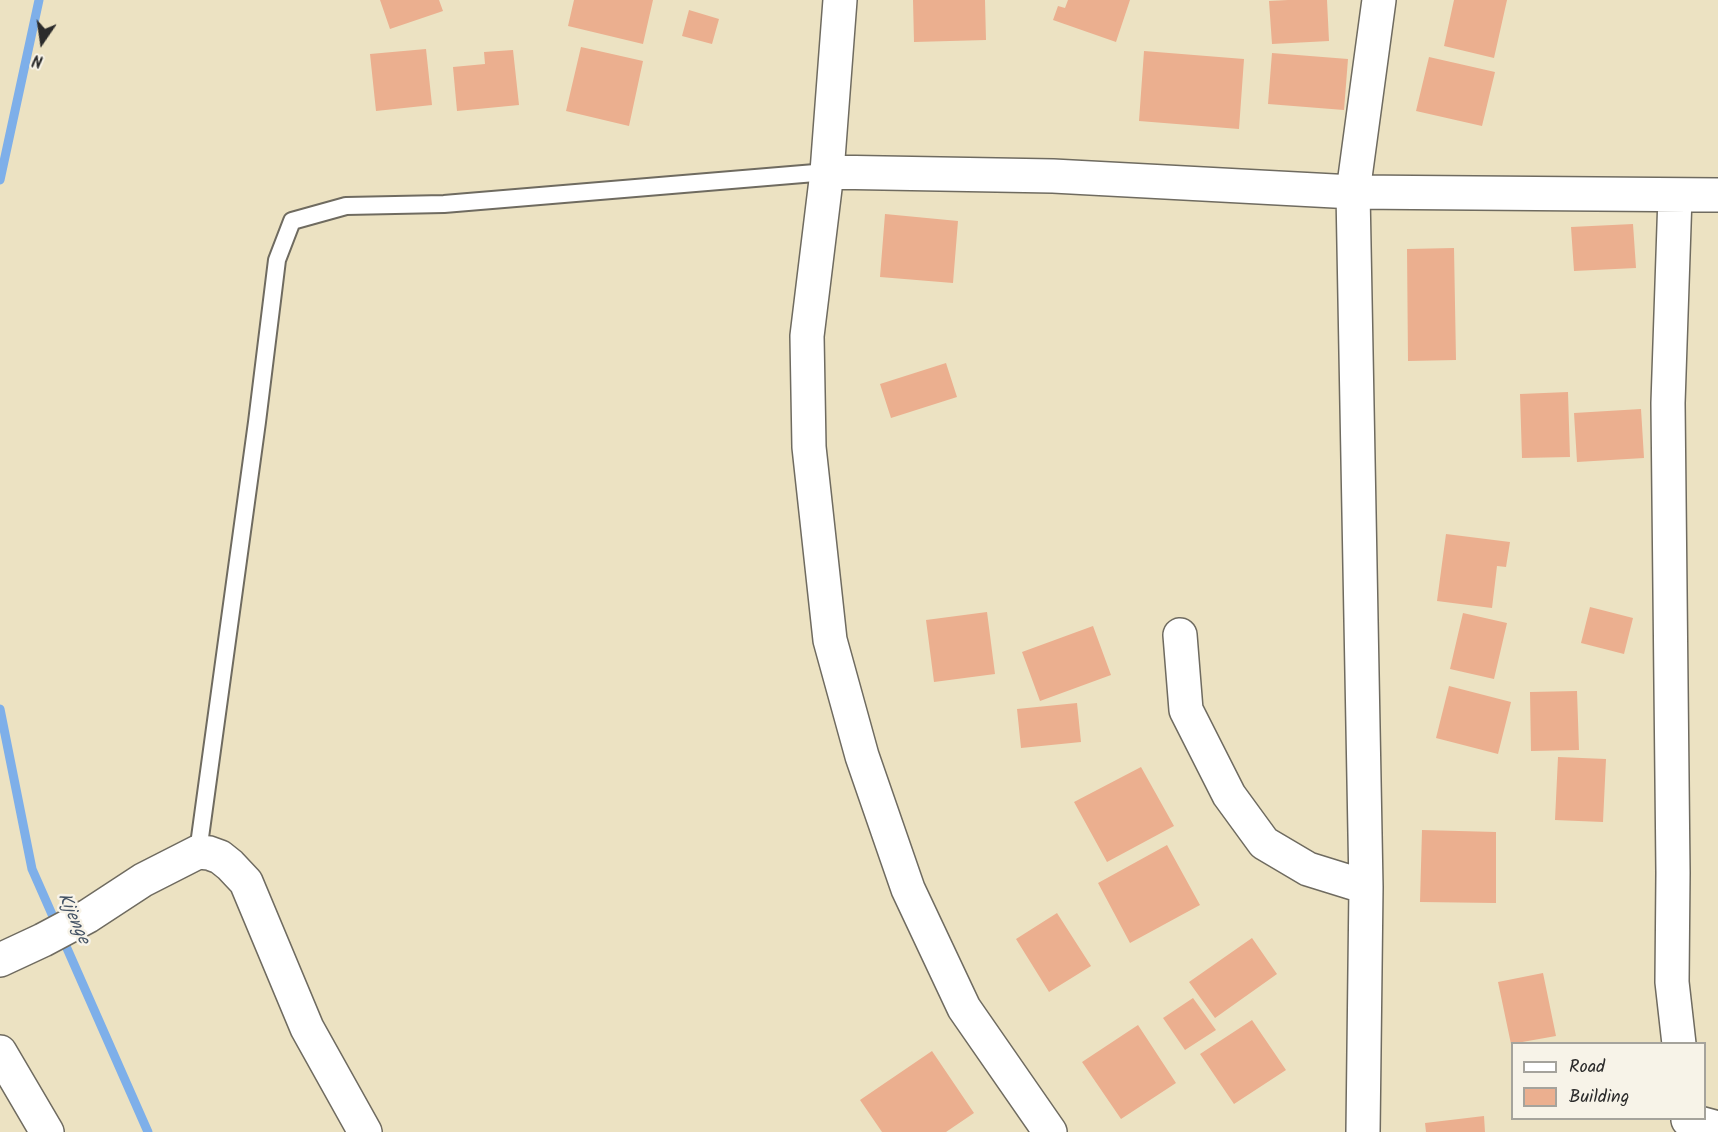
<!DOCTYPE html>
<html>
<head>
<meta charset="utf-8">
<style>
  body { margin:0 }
  #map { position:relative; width:1718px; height:1132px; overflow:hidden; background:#ece2c2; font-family:Kalam,sans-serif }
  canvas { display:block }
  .legend { position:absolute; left:1511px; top:1042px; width:195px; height:78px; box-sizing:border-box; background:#f7f3e8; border:2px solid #a5a39c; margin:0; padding:8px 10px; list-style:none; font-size:18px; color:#2b2b2b }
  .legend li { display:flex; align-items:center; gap:12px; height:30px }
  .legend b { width:30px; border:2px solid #a5a39c }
  .north { position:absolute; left:12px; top:12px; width:60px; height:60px; -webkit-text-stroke:4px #f7f3e8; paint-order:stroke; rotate:193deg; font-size:16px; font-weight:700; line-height:24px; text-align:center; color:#2b2b2b }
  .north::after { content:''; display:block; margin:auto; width:21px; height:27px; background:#2b2b2b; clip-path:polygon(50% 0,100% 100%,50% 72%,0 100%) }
</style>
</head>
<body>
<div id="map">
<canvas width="1718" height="1132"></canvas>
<ul class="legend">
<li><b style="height:8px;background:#fff"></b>Road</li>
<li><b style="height:16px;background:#ebaf8f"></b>Building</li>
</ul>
<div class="north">N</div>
</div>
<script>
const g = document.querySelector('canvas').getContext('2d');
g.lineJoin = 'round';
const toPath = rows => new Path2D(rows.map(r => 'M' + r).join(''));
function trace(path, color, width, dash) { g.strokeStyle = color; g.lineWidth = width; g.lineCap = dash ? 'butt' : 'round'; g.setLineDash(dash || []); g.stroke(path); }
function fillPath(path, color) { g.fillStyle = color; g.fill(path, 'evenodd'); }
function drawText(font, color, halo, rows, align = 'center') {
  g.font = font + ' Kalam,sans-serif'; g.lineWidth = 5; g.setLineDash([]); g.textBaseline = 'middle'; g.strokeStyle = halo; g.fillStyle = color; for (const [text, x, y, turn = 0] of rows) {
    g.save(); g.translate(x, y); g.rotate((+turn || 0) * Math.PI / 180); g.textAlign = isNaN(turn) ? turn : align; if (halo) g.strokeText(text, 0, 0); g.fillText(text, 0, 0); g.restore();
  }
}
trace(toPath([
  [0,180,39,0],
  [0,709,32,869,148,1132]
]), '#7eafe9', 9);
fillPath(toPath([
  [380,0,439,0,443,11,390,29],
  [574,0,653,0,643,44,568,26],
  [913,0,985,0,986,40,914,42],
  [1068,0,1130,0,1116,42,1053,20,1058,6,1065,8],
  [1288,0,1327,0,1329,41,1272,44,1269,1],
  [1454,0,1507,0,1494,58,1444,46],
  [689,10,719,19,712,44,682,36],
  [581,47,643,61,629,126,566,111],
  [426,49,432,105,376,111,370,54],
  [513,50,519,105,457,111,453,67,485,64,484,52],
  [1144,51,1244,59,1239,129,1139,121],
  [1272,53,1348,59,1344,110,1268,104],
  [1429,57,1495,72,1482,126,1416,111],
  [885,214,958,221,953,283,880,277],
  [1633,224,1636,268,1574,271,1571,227],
  [1454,248,1456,360,1408,361,1407,249],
  [946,363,957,397,891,418,880,384],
  [1568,392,1570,457,1522,458,1520,394],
  [1641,409,1644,458,1577,462,1574,413],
  [1446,534,1510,542,1506,567,1497,566,1492,608,1437,601],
  [1590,607,1633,618,1624,654,1581,643],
  [987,612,995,674,934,682,926,620],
  [1463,613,1507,623,1494,679,1450,669],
  [1093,626,1111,675,1040,701,1022,652],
  [1449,686,1511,702,1498,754,1436,738],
  [1577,691,1579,750,1531,751,1530,692],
  [1077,703,1081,742,1021,748,1017,709],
  [1558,757,1606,759,1603,822,1555,820],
  [1141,767,1174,826,1107,862,1074,802],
  [1422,830,1496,832,1496,903,1420,902],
  [1167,845,1200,905,1130,943,1098,883],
  [1057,913,1091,966,1049,992,1016,939],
  [1252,938,1277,974,1215,1018,1189,982],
  [1543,973,1556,1036,1511,1044,1498,982],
  [1193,998,1216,1030,1185,1050,1163,1018],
  [1252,1020,1286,1070,1234,1104,1200,1054],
  [1138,1025,1176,1083,1121,1119,1082,1062],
  [932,1051,974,1113,946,1132,882,1132,860,1100],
  [1484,1116,1485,1132,1426,1132,1425,1123]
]), '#ebaf8f');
const lane = toPath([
  [198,852,257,422,277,260,292,221,346,206,444,204,827,172]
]);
const street = toPath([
  [840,0,827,172,807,336,809,447,830,640,862,756,908,889,964,1008,1050,1132],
  [827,172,1053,176,1353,192,1718,195],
  [1675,196,1668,403,1673,873,1672,982,1679,1044],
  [1180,635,1186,710,1229,795,1264,843,1308,869,1366,887],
  [0,960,43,940,88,916,143,880,198,852,209,853,220,857,230,865,246,882,307,1028,365,1132],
  [0,1052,47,1132],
  [1688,1120,1718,1128],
  [1363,1132,1366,887,1353,192,1379,0]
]);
trace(lane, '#6f6b60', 20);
trace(street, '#6f6b60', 36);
trace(lane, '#fff', 16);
trace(street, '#fff', 33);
drawText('italic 18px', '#445364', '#f7f3e8', [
  ["Kijenge",72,919,66]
]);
</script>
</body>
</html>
